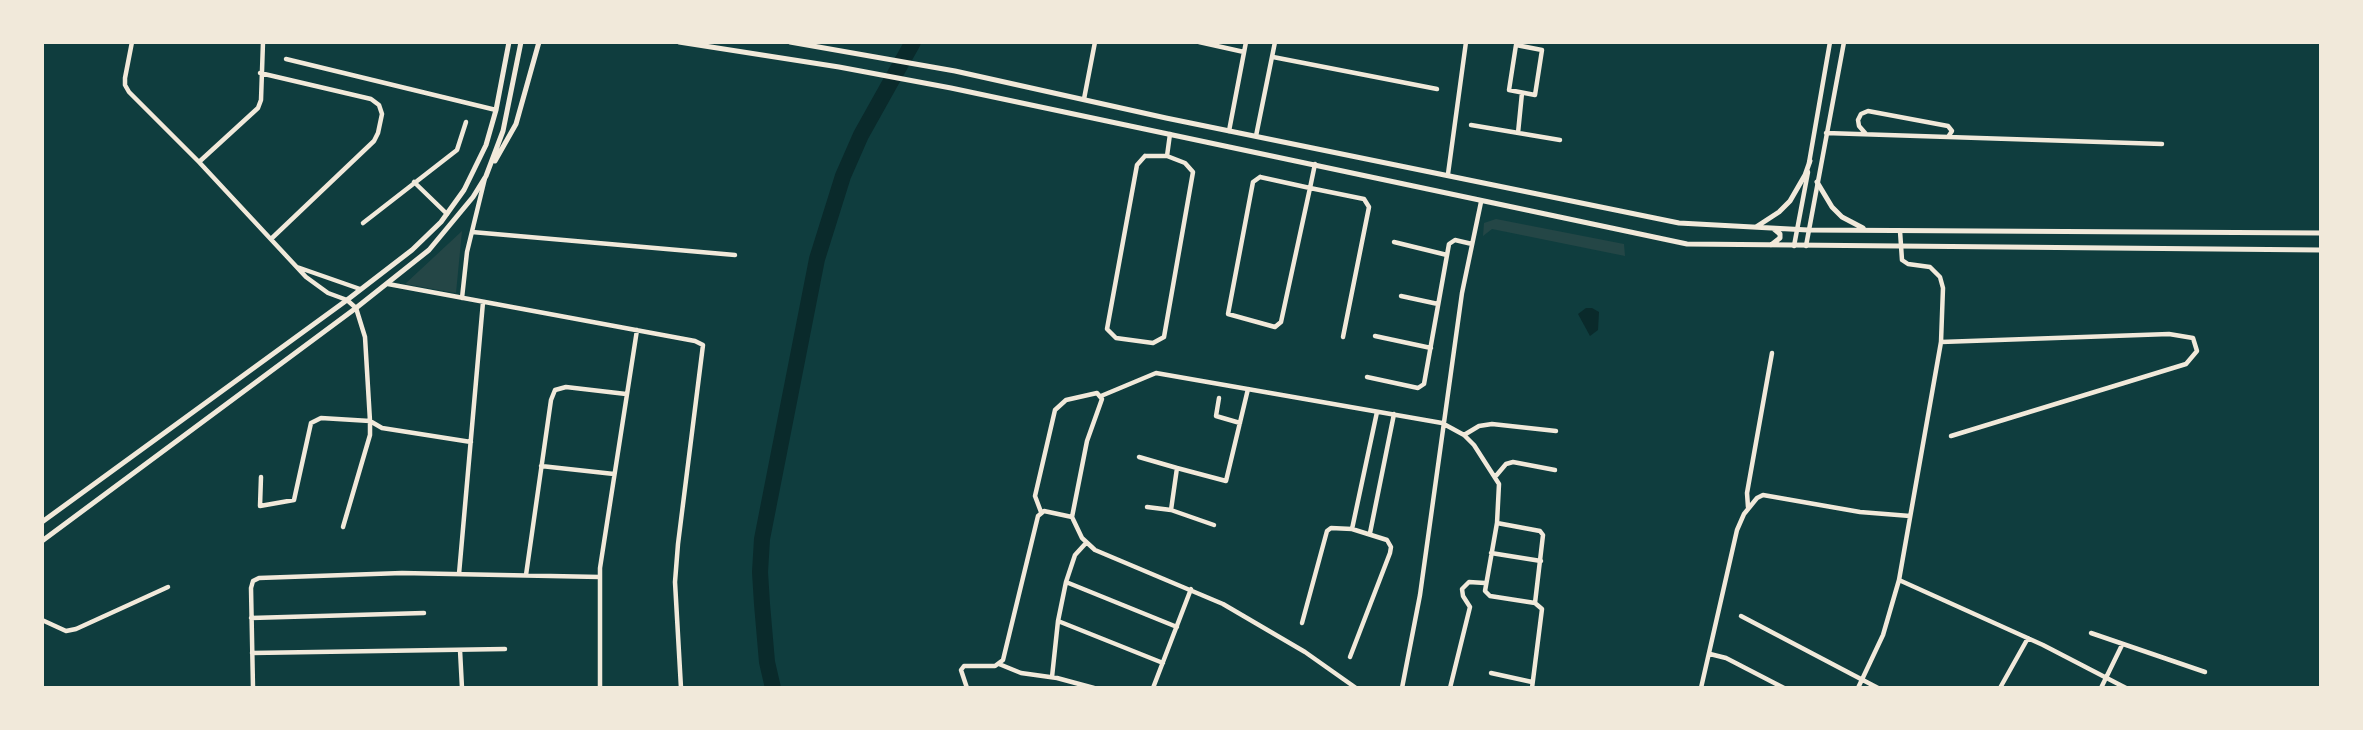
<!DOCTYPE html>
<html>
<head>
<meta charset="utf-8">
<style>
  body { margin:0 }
  #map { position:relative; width:2363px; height:730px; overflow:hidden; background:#0f3d3e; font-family:"Varela Round",sans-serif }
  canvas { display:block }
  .frame { position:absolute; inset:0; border:44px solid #f1e9da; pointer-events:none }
</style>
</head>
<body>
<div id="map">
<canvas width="2363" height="730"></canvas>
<div class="frame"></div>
</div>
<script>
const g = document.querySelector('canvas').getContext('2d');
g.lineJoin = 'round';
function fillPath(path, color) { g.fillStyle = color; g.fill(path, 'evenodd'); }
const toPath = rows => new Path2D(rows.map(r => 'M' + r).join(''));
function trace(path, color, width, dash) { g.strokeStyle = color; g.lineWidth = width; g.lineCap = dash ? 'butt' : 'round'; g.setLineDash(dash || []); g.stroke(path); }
fillPath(toPath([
  [1496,219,1624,244,1625,256,1492,229,1483,236,1484,223],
  [462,231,456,293,405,284]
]), '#244646');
fillPath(toPath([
  [1586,308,1592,308,1599,312,1598,330,1590,336,1578,314]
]), '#0a2a2b');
trace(toPath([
  [773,688,767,662,762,604,760,572,762,539,817,259,843,176,861,135,913,42]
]), '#0a2a2b', 16);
trace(toPath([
  [132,42,125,78,125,85,129,92,199,162,306,277,328,293,347,300,356,308,365,337,370,421,382,428,471,442],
  [1199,42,1244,52],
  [1516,45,1542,50,1535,95,1509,90,1516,45],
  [1273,57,1437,89],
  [286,59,496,110],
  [260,73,371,99,379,105,382,114,378,133,374,141,271,239],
  [1084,99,1095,42],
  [1471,125,1560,140],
  [1229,131,1246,42],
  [1518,133,1522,93],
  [1826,133,2162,144],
  [1866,134,1859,126,1858,120,1861,114,1868,111,1948,126,1952,131,1948,137],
  [1256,136,1275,42],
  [1145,156,1167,156,1185,163,1193,172,1164,337,1153,343,1116,338,1107,329,1137,165,1145,156],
  [1167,156,1170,134],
  [199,162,258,108,261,100,263,42],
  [1809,163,1830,42],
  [1315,164,1310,188,1364,199,1369,207,1343,337],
  [1448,174,1466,42],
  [1260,177,1310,188,1281,322,1275,327,1228,314,1253,182,1260,177],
  [414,182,447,214],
  [363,223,457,150,466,122],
  [472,232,735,255],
  [1394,242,1447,255],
  [1794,246,1808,172],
  [1806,246,1844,42],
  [297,267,360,289],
  [388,284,695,341,703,345,678,544,675,582,681,688],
  [1401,296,1438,304],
  [462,298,467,252,485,178],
  [1375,336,1431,348],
  [1941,342,2169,334,2193,338,2197,351,2186,364,1951,436],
  [1367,377,1418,388,1424,384,1449,244,1455,240,1472,244],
  [1101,396,1156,373,1442,423,1464,435,1474,445,1499,484,1497,523,1485,591,1490,596,1535,603,1542,609,1532,688],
  [1219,398,1216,416,1240,423],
  [1464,435,1479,426,1492,424,1556,431],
  [1139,457,1177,468],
  [541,466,614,474],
  [261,477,260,506,294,500,311,423,321,418,370,421,370,435,343,527],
  [1495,477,1506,464,1513,462,1555,470],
  [1147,507,1171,510,1214,525],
  [1748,507,1747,493,1772,353],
  [1171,510,1177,468,1226,481,1248,389],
  [1041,512,1035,496,1055,410,1066,400,1097,393,1102,399,1087,441,1072,517],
  [1497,523,1540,531,1543,535,1535,603],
  [1352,529,1377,412],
  [1370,533,1394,414],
  [1491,553,1541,561],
  [459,574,483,302],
  [526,575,551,400,555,390,566,387,626,394],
  [1899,580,2043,645,2126,688],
  [1066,582,1177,627],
  [1741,616,1878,688],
  [251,618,424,613],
  [42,620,66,631,76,629,168,587],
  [1058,621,1163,663],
  [1302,623,1327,531,1331,528,1352,529,1387,540,1391,547,1390,553,1350,657],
  [2091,633,2205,672],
  [460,650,462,688],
  [252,653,505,649],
  [1710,654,1726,658,1784,688],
  [999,664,1021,673,1057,678,1094,688],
  [1491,673,1532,682],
  [1052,677,1058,621,1066,582,1075,555,1086,543],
  [253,688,251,588,253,581,259,578,402,573,600,577],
  [600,688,600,568,637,330],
  [967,688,961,670,964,666,995,666,1003,660,1038,516,1044,511,1072,517,1082,538,1095,550,1223,604,1305,652,1356,688],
  [1153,688,1191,589],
  [1402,688,1420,595,1462,293,1481,202],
  [1450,688,1470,607,1463,596,1462,589,1469,582,1485,583],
  [1701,688,1737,530,1744,514,1757,498,1763,495,1860,512,1910,516],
  [1858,688,1883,635,1899,580,1941,342,1943,288,1940,277,1930,267,1908,264,1902,260,1900,231],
  [2000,688,2028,638],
  [2101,688,2122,645]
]), '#f1e9da', 4.5);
trace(toPath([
  [679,42,839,67,951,88,1687,244,2321,250],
  [790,42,955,71,1166,118,1679,223,1808,230,2321,233],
  [495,161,516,124,539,42],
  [1817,182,1832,207,1842,217,1863,228],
  [1756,227,1779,212,1790,201,1805,175,1810,161],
  [1771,245,1780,238,1780,234,1774,229],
  [42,522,347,300,412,250,441,222,464,190,486,145,496,110,509,42],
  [42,541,356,308,429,250,473,197,486,176,503,131,521,42]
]), '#f1e9da', 5);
</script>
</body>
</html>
